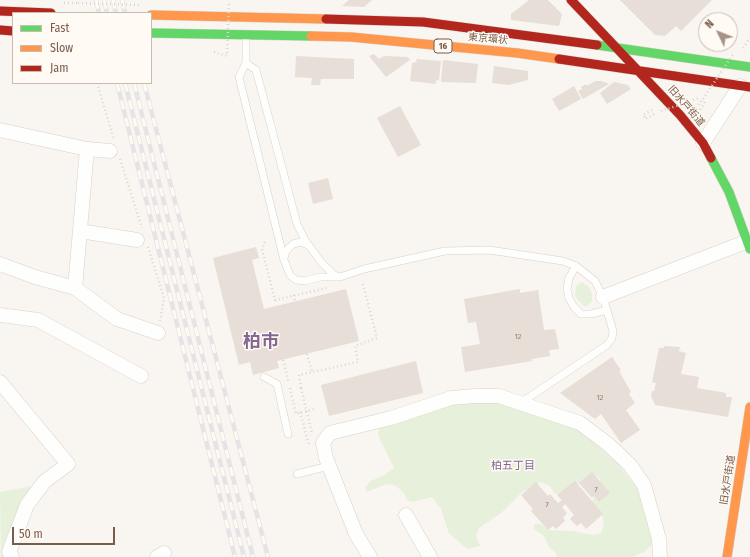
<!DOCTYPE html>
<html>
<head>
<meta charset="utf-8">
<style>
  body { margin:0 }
  #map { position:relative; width:750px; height:557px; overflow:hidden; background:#f9f5f0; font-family:"Fira Sans Condensed",sans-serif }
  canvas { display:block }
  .legend { position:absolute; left:12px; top:12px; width:140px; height:72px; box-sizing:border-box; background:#fffaf3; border:1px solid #cabbb1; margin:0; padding:5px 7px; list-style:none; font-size:12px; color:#7a5c4d }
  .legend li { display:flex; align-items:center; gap:8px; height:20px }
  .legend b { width:20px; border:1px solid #cabbb1 }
  .north { position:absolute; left:698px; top:12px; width:40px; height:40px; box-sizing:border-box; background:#fffaf3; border:1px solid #cabbb1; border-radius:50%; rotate:313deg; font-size:11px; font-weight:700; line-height:16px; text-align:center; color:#7a5c4d }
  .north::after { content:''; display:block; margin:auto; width:14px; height:18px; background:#a69286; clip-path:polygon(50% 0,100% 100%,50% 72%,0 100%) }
  .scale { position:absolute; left:12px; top:527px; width:103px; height:18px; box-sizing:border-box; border:2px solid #7a5c4d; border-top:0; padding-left:5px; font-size:12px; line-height:14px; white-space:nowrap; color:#7a5c4d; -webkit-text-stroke:3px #fffaf3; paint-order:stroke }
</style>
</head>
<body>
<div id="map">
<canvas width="750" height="557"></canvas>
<ul class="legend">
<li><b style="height:5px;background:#63d668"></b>Fast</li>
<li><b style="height:5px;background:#ff974d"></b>Slow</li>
<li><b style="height:5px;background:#b3261e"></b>Jam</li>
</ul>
<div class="north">N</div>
<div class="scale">50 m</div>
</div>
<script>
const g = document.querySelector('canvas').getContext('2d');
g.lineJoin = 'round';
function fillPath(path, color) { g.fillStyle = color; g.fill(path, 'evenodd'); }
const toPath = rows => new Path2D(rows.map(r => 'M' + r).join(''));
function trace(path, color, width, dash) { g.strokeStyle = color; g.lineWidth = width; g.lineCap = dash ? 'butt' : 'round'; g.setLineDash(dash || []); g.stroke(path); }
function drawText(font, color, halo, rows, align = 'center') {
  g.font = font + ' "Fira Sans Condensed","Noto Sans JP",sans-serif'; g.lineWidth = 3; g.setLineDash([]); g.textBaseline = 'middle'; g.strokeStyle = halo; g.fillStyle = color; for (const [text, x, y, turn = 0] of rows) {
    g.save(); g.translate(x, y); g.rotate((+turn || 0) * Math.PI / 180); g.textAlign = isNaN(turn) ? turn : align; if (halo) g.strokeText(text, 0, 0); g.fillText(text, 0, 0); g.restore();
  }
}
fillPath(toPath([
  [582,282,589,287,592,294,592,302,585,307,577,299,575,295,576,286],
  [489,397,572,426,590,439,619,465,637,488,653,544,644,552,632,557,557,557,556,553,549,547,544,536,534,529,534,524,541,524,548,530,573,531,592,535,601,533,604,524,602,515,596,510,592,501,596,495,600,479,595,475,564,492,555,494,550,486,541,482,522,492,501,513,479,528,476,535,480,546,467,549,449,533,441,509,432,497,413,502,407,500,404,493,395,485,386,484,367,492,365,488,371,481,384,475,394,468,378,435,380,425,439,405],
  [32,486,21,502,2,548,4,557,1,557,0,492]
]), '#e7f0db');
fillPath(toPath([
  [349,0,372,0,364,7,342,6],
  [529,0,548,0,562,14,559,26,511,20,511,14],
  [620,0,712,0,681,31,676,26,665,36,655,35],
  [374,54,379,59,384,56,408,57,410,60,386,77,369,56],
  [296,56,354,59,354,79,321,79,320,85,311,85,312,78,295,77],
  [416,59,441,61,439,80,435,81,436,84,410,81,412,63,417,62],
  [443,60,478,64,476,83,441,82],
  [494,66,528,71,528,80,509,85,492,83],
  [595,81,601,81,609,84,583,99,578,91,582,89,581,87,586,84,587,86],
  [614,82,628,85,631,89,607,104,600,93],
  [574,86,581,99,559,111,552,99],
  [400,106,421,145,398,157,377,118],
  [328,178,333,199,313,204,308,183],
  [256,247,259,258,252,260,264,309,346,289,359,341,277,361,279,368,253,375,250,362,239,365,213,258],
  [520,289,520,293,538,290,544,330,555,329,559,349,549,350,550,356,532,359,532,361,465,372,461,347,480,344,476,322,468,323,464,299],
  [664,346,680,347,679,351,686,353,681,374,699,377,697,388,726,393,726,397,732,397,728,417,655,405,651,396,652,391,654,391,656,383,652,382,659,348,664,348],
  [612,357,621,370,619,371,631,392,629,394,635,403,626,410,640,430,621,443,601,414,595,419,560,393],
  [416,361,423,393,329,416,321,385],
  [592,472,610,493,599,502,594,496,592,498,579,483],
  [575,481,603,514,586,529,581,523,577,526,570,519,574,515,565,504,562,507,567,513,563,518,565,521,556,529,553,526,548,530,531,511,533,509,521,495,536,482,548,496,550,494,558,503,562,500,557,495]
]), '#e6ded7');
const lane = toPath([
  [246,38,246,63,239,77,284,260,290,275,296,280,305,281,320,277,340,277,364,269,445,251,489,250,563,261,576,266,595,281,603,297,613,331,612,338,607,345,519,404],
  [246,63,256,70,297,224,305,240,321,262,334,275,339,277],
  [284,258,286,251,293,244,301,242,308,245],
  [576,266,569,278,567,289,569,298,574,307,581,314,591,314,607,310],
  [264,377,277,384,288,434],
  [297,474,329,466]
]);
const street = toPath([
  [0,130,87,149,110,151],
  [703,143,740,86],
  [80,231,137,240],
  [0,264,35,277,75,288,117,319,158,333],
  [75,288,87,149],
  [603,297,748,241],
  [0,315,38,320,141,376],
  [0,382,68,464,44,482,27,505,9,552,12,557],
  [406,515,430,557],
  [157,557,164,553],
  [370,557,356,534,326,458,323,443,330,433,391,418,451,398,475,396,499,396,580,423,609,445,630,465,644,485,659,539,660,557]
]);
const fast = toPath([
  [151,33,311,36],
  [597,45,750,67],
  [711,158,729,192,750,249]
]);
const slow = toPath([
  [151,15,326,19],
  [311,36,351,37,517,53,559,59],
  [727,557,750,407]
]);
const jam = toPath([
  [571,0,680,115,703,143,711,158],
  [0,11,51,13],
  [326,19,423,22,597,45],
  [0,30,13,31],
  [559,59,750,87]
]);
trace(lane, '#d7d1cb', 8);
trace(street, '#d7d1cb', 15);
trace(fast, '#d9d2cb', 10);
trace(slow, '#d9d2cb', 10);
trace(jam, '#d9d2cb', 10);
trace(toPath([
  [64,3,78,3],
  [743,48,750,38],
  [214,52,228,56],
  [97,83,114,139],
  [689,101,700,98],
  [696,108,703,99],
  [652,110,643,115,645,119,656,113],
  [698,113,705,102],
  [120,159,142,228],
  [265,242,262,249,275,300,327,288],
  [148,247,164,298,160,321],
  [294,295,295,301],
  [307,354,312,372],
  [283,360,289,383],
  [290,388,296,414,314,409],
  [301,388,299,375,358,362,355,346,377,338,362,281],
  [301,388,312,433],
  [300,412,309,445]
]), '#dcd5d0', 2.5, [1, 3]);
trace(lane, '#fefefd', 7);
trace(street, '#fefefd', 14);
trace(fast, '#63d668', 9);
trace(slow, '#ff974d', 9);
trace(jam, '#b3261e', 9);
const rail = toPath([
  [96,0,99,13],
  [104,0,107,13],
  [113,0,116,13],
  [122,0,125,13],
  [117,83,235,557],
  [125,83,244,557],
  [134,83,253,557],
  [144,83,268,557]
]);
trace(rail, '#e6e3e7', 4.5);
trace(rail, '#fffaf3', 3, [9]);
trace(toPath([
  [78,3,141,5],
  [227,53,229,4],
  [703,99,734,53],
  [661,111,686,103]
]), '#dcd5d0', 2.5, [1, 3]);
drawText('8px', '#977e72', null, [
  ["12",518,337],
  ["12",600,398],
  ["7",596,490],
  ["7",547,505]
]);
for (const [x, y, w] of [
  [443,46,18]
]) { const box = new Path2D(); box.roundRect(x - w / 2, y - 7, w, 14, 3); g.fillStyle = '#fffaf3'; g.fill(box); trace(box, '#7a5c4d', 1); }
drawText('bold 9px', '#7a5c4d', null, [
  ["16",443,46]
]);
drawText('10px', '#7a5c4d', '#fffaf3', [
  ["東京環状",488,39,5],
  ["旧水戸街道",686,106,49],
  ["旧水戸街道",728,480,-81]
]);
drawText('11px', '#846695', '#fffaf3', [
  ["柏五丁目",513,466]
]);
drawText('bold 18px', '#846695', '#fffaf3', [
  ["柏市",261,342]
]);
</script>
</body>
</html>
